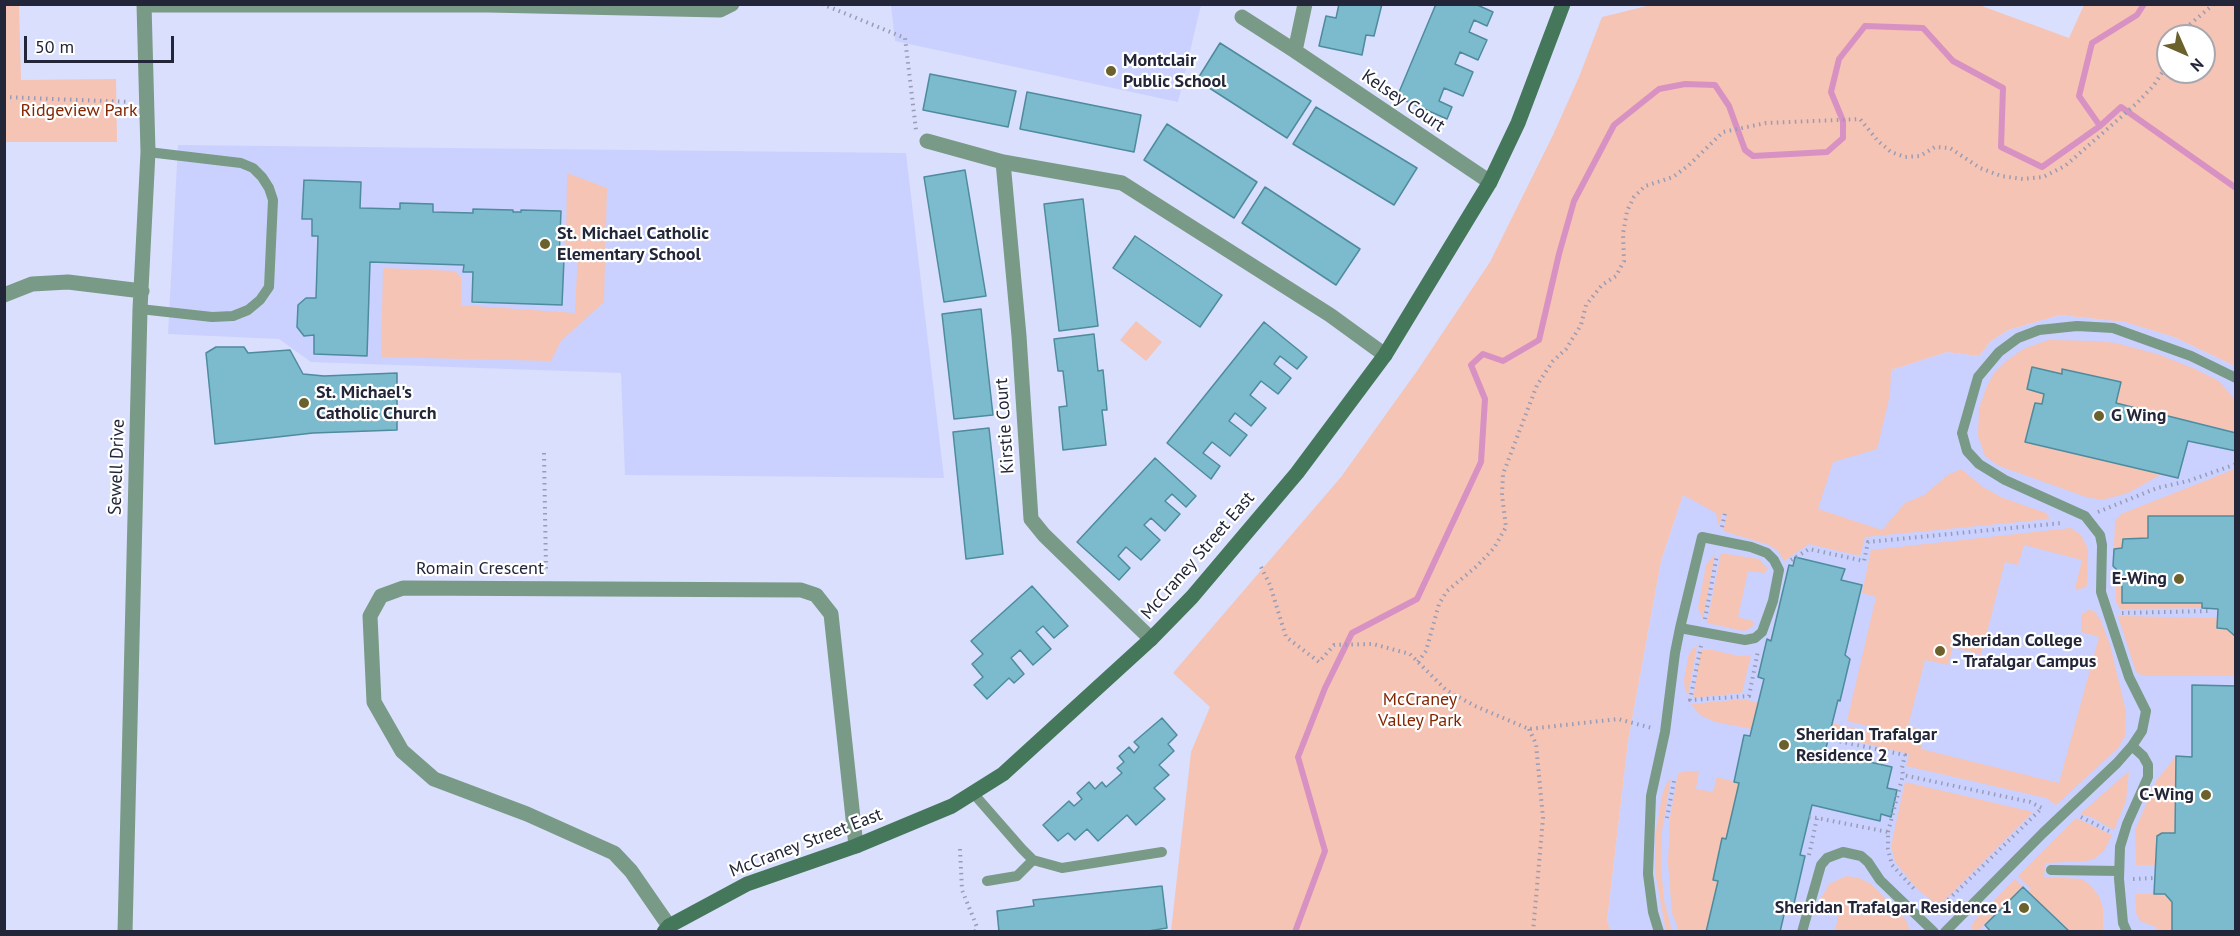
<!DOCTYPE html>
<html>
<head>
<meta charset="utf-8">
<style>
  body { margin:0 }
  #map { position:relative; width:2240px; height:936px; overflow:hidden; background:#dadffd; font-family:"PT Sans",sans-serif }
  canvas { display:block }
  .frame { position:absolute; inset:0; border:6px solid #232638; pointer-events:none }
  .north { position:absolute; left:2156px; top:24px; width:60px; height:60px; box-sizing:border-box; background:#fff; border:2px solid #a7a8af; border-radius:50%; rotate:135deg; font-size:16px; font-weight:700; line-height:24px; text-align:center; color:#232638 }
  .north::after { content:''; display:block; margin:auto; width:21px; height:27px; background:#6b612d; clip-path:polygon(50% 0,100% 100%,50% 72%,0 100%) }
  .scale { position:absolute; left:24px; top:36px; width:150px; height:27px; box-sizing:border-box; border:3px solid #232638; border-top:0; padding-left:8px; font-size:18px; line-height:21px; white-space:nowrap; color:#232638; -webkit-text-stroke:4px #fff; paint-order:stroke }
</style>
</head>
<body>
<div id="map">
<canvas width="2240" height="936"></canvas>
<div class="frame"></div>
<div class="north">N</div>
<div class="scale">50 m</div>
</div>
<script>
const g = document.querySelector('canvas').getContext('2d');
g.lineJoin = 'round';
function fillPath(path, color) { g.fillStyle = color; g.fill(path, 'evenodd'); }
const toPath = rows => new Path2D(rows.map(r => 'M' + r).join(''));
function trace(path, color, width, dash) { g.strokeStyle = color; g.lineWidth = width; g.lineCap = dash ? 'butt' : 'round'; g.setLineDash(dash || []); g.stroke(path); }
function drawText(font, color, halo, rows, align = 'center') {
  g.font = font + ' "PT Sans",sans-serif'; g.lineWidth = 4.5; g.setLineDash([]); g.textBaseline = 'middle'; g.strokeStyle = halo; g.fillStyle = color; for (const [text, x, y, turn = 0] of rows) {
    g.save(); g.translate(x, y); g.rotate((+turn || 0) * Math.PI / 180); g.textAlign = isNaN(turn) ? turn : align; if (halo) g.strokeText(text, 0, 0); g.fillText(text, 0, 0); g.restore();
  }
}
fillPath(toPath([
  [891,5,891,4,1201,5,1178,102,895,41],
  [178,145,906,153,944,478,625,475,621,373,311,362,279,339,168,334],
  [2060,315,2126,322,2174,337,2235,366,2235,931,1611,932,1607,921,1628,741,1661,561,1683,495,1891,370,1947,352,1979,356,1991,341,2008,330]
]), '#cad1fe');
fillPath(toPath([
  [1655,4,1979,5,2069,38,2084,5,2235,5,2235,366,2174,337,2125,322,2060,315,2008,330,1991,341,1979,356,1947,352,1891,370,1890,395,1877,449,1833,462,1818,509,1882,530,1905,503,1924,495,1948,475,1961,469,1983,487,2003,498,2046,513,2050,519,1865,537,1860,556,1809,544,1784,561,1778,551,1769,545,1723,531,1727,515,1722,513,1719,527,1716,513,1683,495,1661,561,1628,741,1607,921,1611,931,1171,931,1191,752,1210,707,1173,673,1341,477,1417,371,1490,262,1553,135,1579,77,1602,17],
  [2168,36,2204,36,2204,72,2168,72],
  [4,5,19,5,21,80,116,79,117,142,5,142],
  [567,173,607,188,604,302,561,341,551,361,381,357,383,268,455,271,461,277,461,305,575,313,578,250,566,252],
  [1136,321,1162,342,1146,361,1120,340],
  [2048,340,2096,341,2116,343,2157,354,2193,368,2219,381,2235,400,2236,432,2116,403,2120,381,2063,369,2062,374,2032,367,2027,389,2044,394,2042,404,2035,403,2025,442,2162,474,2128,493,2102,500,2086,497,1999,466,1985,456,1978,436,1979,408,1987,386,1994,373,2005,362,2023,349],
  [2235,469,2235,516,2149,516,2148,538,2123,539,2122,548,2114,549,2115,521,2121,514],
  [2071,528,2081,535,2088,549,2087,586,2078,590,2075,588,2082,560,2024,545,2018,565,2005,562,1981,655,1953,647,1948,665,1925,660,1908,726,1925,731,1923,740,1847,721,1876,597,1862,593,1871,550],
  [1721,553,1759,559,1768,569,1764,573,1748,571,1738,617,1753,621,1754,624,1752,627,1744,631,1707,623],
  [1715,554,1703,619,1698,608,1706,565],
  [2116,583,2122,583,2202,603,2202,608,2120,609,2116,602],
  [2088,610,2094,611,2100,619,2110,645,2126,712,2125,736,2118,748,2056,805,2046,798,1906,766,1909,754,1829,735,1832,723,1922,744,1921,749,2059,783,2099,637,2081,632,2081,615],
  [2118,616,2217,618,2217,628,2227,629,2235,637,2235,676,2144,676,2136,672],
  [1697,646,1688,696,1685,689,1684,680,1688,657,1692,649],
  [1701,650,1713,650,1739,656,1751,655,1742,693,1693,698],
  [1744,699,1758,703,1752,729,1715,722,1700,715,1691,704],
  [2176,756,2175,833,2162,833,2157,836,2157,865,2136,865,2135,830,2156,781],
  [1684,771,1699,771,1696,789,1713,792,1717,777,1739,783,1726,839,1722,839,1713,879,1718,881,1706,931,1679,931,1672,913,1668,862,1670,817,1678,774],
  [2129,771,2126,801,2114,830,2091,817,2080,814],
  [1671,778,1662,831,1661,866,1664,900,1672,931,1666,932,1655,871,1655,837,1662,796,1666,784],
  [1905,782,2033,812,1944,901,1934,902,1918,890,1895,862,1891,846],
  [2076,818,2112,835,2104,851,2094,859,2086,861,2045,863,2044,877,2082,879,2091,886,2099,896,2103,908,2103,931,2070,931,2028,892,2031,889,2018,876],
  [1846,876,1859,878,1871,884,1906,920,1910,931,1835,931,1840,907,1819,902,1829,884],
  [2015,879,2023,887,1979,930,1973,930,1971,926,1975,920],
  [2135,894,2165,894,2172,902,2172,931,2157,931,2156,927,2140,921,2136,913]
]), '#f5c4b4');
trace(toPath([
  [2100,126,2079,96,2092,43,2137,15,2144,4],
  [1295,932,1325,851,1298,757,1325,688,1352,633,1417,599,1481,462,1485,399,1471,365,1483,354,1503,361,1539,340,1559,254,1574,201,1614,125,1659,89,1685,84,1715,85,1729,106,1745,150,1753,156,1827,152,1843,138,1843,121,1831,92,1839,59,1865,26,1923,28,1953,61,2003,88,2001,147,2042,167,2100,126,2121,107,2236,188]
]), '#d791c2', 6);
const building = toPath([
  [1339,4,1382,4,1374,36,1366,35,1362,55,1319,46,1326,16,1336,18,1339,4],
  [1436,4,1475,4,1493,12,1487,26,1474,20,1469,32,1487,40,1478,60,1460,52,1455,64,1473,72,1463,96,1444,88,1439,101,1452,107,1447,119,1397,97,1436,4],
  [1220,43,1311,101,1287,138,1197,80,1220,43],
  [930,74,1016,91,1008,127,923,110,930,74],
  [1027,92,1141,115,1134,152,1020,129,1027,92],
  [1316,107,1417,168,1394,205,1293,144,1316,107],
  [1167,124,1257,182,1234,218,1144,160,1167,124],
  [965,170,986,296,944,302,924,177,965,170],
  [304,180,361,182,360,208,400,209,400,203,433,204,433,212,473,213,473,209,513,210,513,212,521,212,521,210,561,211,559,259,564,259,562,305,472,302,473,272,463,272,464,265,370,262,367,356,314,354,314,335,304,336,297,327,298,305,306,298,316,298,318,236,312,236,312,219,302,219,304,180],
  [1265,187,1360,249,1336,285,1242,223,1265,187],
  [1083,199,1098,326,1059,331,1044,204,1083,199],
  [1135,236,1222,295,1200,327,1113,268,1135,236],
  [981,309,993,415,954,419,942,314,981,309],
  [1264,322,1307,357,1297,369,1280,356,1274,364,1291,378,1278,394,1261,381,1250,395,1266,408,1251,426,1235,413,1229,421,1247,435,1230,456,1212,442,1203,453,1220,466,1211,479,1167,443,1264,322],
  [1094,334,1098,371,1103,370,1107,410,1102,410,1106,445,1063,450,1059,407,1067,406,1063,371,1058,371,1054,339,1094,334],
  [216,347,244,347,248,353,290,350,303,374,324,376,397,373,397,430,313,433,215,444,206,353,216,347],
  [2032,367,2062,374,2062,369,2121,382,2116,403,2236,433,2236,451,2188,441,2178,478,2025,442,2035,403,2042,404,2044,394,2027,389,2032,367],
  [989,428,1003,554,966,559,953,432,989,428],
  [1155,458,1196,496,1186,507,1172,494,1165,501,1180,514,1165,531,1151,518,1144,525,1160,540,1141,560,1126,547,1118,556,1130,568,1119,580,1077,542,1155,458],
  [2148,516,2236,516,2236,637,2227,629,2217,628,2218,609,2202,608,2202,603,2122,603,2122,575,2113,566,2114,549,2122,548,2123,539,2148,538,2148,516],
  [1795,557,1845,569,1841,580,1862,585,1845,655,1850,659,1840,701,1838,700,1825,752,1892,767,1887,788,1897,790,1891,817,1881,814,1880,821,1812,805,1800,855,1805,856,1793,908,1786,906,1780,932,1706,932,1718,881,1713,880,1722,838,1726,839,1739,783,1734,782,1744,735,1750,736,1764,679,1758,677,1767,639,1771,641,1789,565,1793,566,1795,557],
  [1032,586,1068,626,1054,638,1043,626,1036,632,1051,649,1033,665,1020,650,1011,658,1024,674,1014,683,1009,678,987,699,974,685,983,677,972,664,983,654,971,641,1032,586],
  [2192,685,2236,686,2236,932,2172,932,2172,902,2165,894,2154,894,2157,836,2162,833,2175,833,2176,756,2192,757,2192,685],
  [1162,718,1177,735,1168,744,1174,751,1159,765,1169,775,1154,788,1165,799,1136,825,1127,815,1098,841,1087,829,1075,840,1068,833,1058,841,1043,825,1069,801,1074,806,1082,799,1077,793,1089,782,1095,789,1102,782,1106,787,1122,773,1117,768,1124,762,1119,756,1129,747,1134,753,1139,747,1134,742,1162,718],
  [1162,886,1167,928,1142,932,999,932,997,911,1034,906,1033,900,1162,886],
  [2023,887,2026,890,2070,932,1991,932,1985,925,2023,887]
]);
fillPath(building, '#7cbacd');
trace(building, '#4e8b9d', 1.5);
trace(toPath([
  [822,4,905,38,916,130],
  [2176,36,2214,4],
  [4,97,130,102],
  [544,453,546,570],
  [2098,512,2157,488,2188,481,2236,464],
  [1722,527,1725,513],
  [1791,560,1809,549,1864,561,1868,542,2062,523],
  [1261,567,1270,585,1286,637,1319,662,1334,645,1373,644,1410,654,1446,690,1475,706,1529,729,1618,719,1652,728],
  [2122,613,2208,611],
  [1705,619,1717,555],
  [1701,646,1690,700,1749,696,1758,651],
  [1418,662,1426,651,1439,604,1447,591,1477,566,1494,548,1506,527,1502,495,1503,474,1537,385,1553,361,1566,349,1581,325,1586,305,1602,285,1616,276,1624,261,1623,234,1627,211,1634,197,1645,186,1673,177,1689,165,1723,132,1766,123,1860,119,1878,141,1891,152,1905,157,1920,156,1935,147,1950,148,1980,168,2001,176,2023,179,2043,177,2065,166,2137,103,2154,85,2165,68,2168,54],
  [1529,729,1536,744,1543,818,1533,932],
  [1828,739,1905,755,1902,768,1903,775,2030,802,2042,808,1945,903,1934,905,1925,901],
  [1809,817,1817,818],
  [2081,817,2109,831],
  [1667,818,1674,781],
  [1888,832,1903,775],
  [960,849,962,890,977,927,975,932],
  [1809,855,1817,818,1888,832,1888,849,1892,865,1916,891],
  [2133,879,2154,878]
]), '#989cb6', 4, [1.5, 4.5]);
trace(toPath([
  [140,309,212,317,233,316,248,310,260,300,269,287,273,200,269,188,262,177,253,168,241,163,148,152],
  [2132,746,2142,731,2146,711,2129,677,2101,592,2102,545,2100,535,2085,516,2005,480,1979,464,1967,451,1962,433,1978,377,1999,352,2018,338,2039,330,2077,326,2113,328,2191,356,2236,378],
  [973,793,1022,849,1033,860,1062,868,1162,852],
  [2051,870,2119,871],
  [987,881,1017,876,1033,860],
  [1659,932,1653,912,1648,874,1651,796,1665,732,1675,653,1680,628,1702,537,1751,547,1767,553,1774,560,1779,570,1773,601,1762,632,1755,638,1745,640,1680,628],
  [1802,932,1821,865,1827,858,1843,852,1861,856,1868,862,1880,880,1934,932],
  [1945,932,2043,833,2117,763,2132,746,2143,756,2148,765,2148,777,2127,824,2120,847,2119,879,2123,923,2127,932]
]), '#799a86', 10);
trace(toPath([
  [1305,4,1295,51,1490,182],
  [144,5,488,5,720,10,732,4],
  [1242,17,1295,51],
  [927,141,1003,162],
  [4,295,32,284,68,282,142,291],
  [1151,639,1044,535,1031,519,1019,336,1003,162,1122,183,1330,315,1385,355],
  [669,926,631,871,614,853,527,814,434,779,402,751,374,702,370,616,381,596,403,588,801,590,816,595,831,614,856,846],
  [125,932,140,309,148,152,144,4]
]), '#799a86', 15);
trace(toPath([
  [664,932,669,926,747,884,856,846,952,806,1003,774,1151,639,1192,597,1297,473,1385,355,1490,182,1518,123,1563,4]
]), '#45775b', 15);
for (const [x, y, r, color] of [
  [1111,71,6,"#6b612d"],
  [545,244,6,"#6b612d"],
  [304,403,6,"#6b612d"],
  [2099,416,6,"#6b612d"],
  [2179,579,6,"#6b612d"],
  [1940,651,6,"#6b612d"],
  [1784,745,6,"#6b612d"],
  [2206,795,6,"#6b612d"],
  [2024,908,6,"#6b612d"]
]) { const dot = new Path2D(); dot.arc(x, y, r, 0, 2 * Math.PI); g.fillStyle = color; g.fill(dot); trace(dot, '#fff', 2); }
drawText('bold 18px', '#232638', '#fff', [
  ["Montclair",1123,61],
  ["Public School",1123,82],
  ["St. Michael Catholic",557,234],
  ["Elementary School",557,255],
  ["St. Michael's",316,393],
  ["Catholic Church",316,414],
  ["G Wing",2111,416],
  ["E-Wing",2167,579,"right"],
  ["Sheridan College",1952,641],
  ["- Trafalgar Campus",1952,662],
  ["Sheridan Trafalgar",1796,735],
  ["Residence 2",1796,756],
  ["C-Wing",2194,795,"right"],
  ["Sheridan Trafalgar Residence 1",2012,908,"right"]
], 'left');
drawText('18px', '#232638', '#fff', [
  ["Kelsey Court",1403,101,34],
  ["Kirstie Court",1005,426,-94],
  ["Sewell Drive",117,467,-88],
  ["McCraney Street East",1198,556,-49],
  ["Romain Crescent",480,569],
  ["McCraney Street East",806,843,-21]
]);
drawText('18px', '#822500', '#fff', [
  ["Ridgeview Park",79,111],
  ["McCraney",1420,700],
  ["Valley Park",1420,721]
]);
</script>
</body>
</html>
